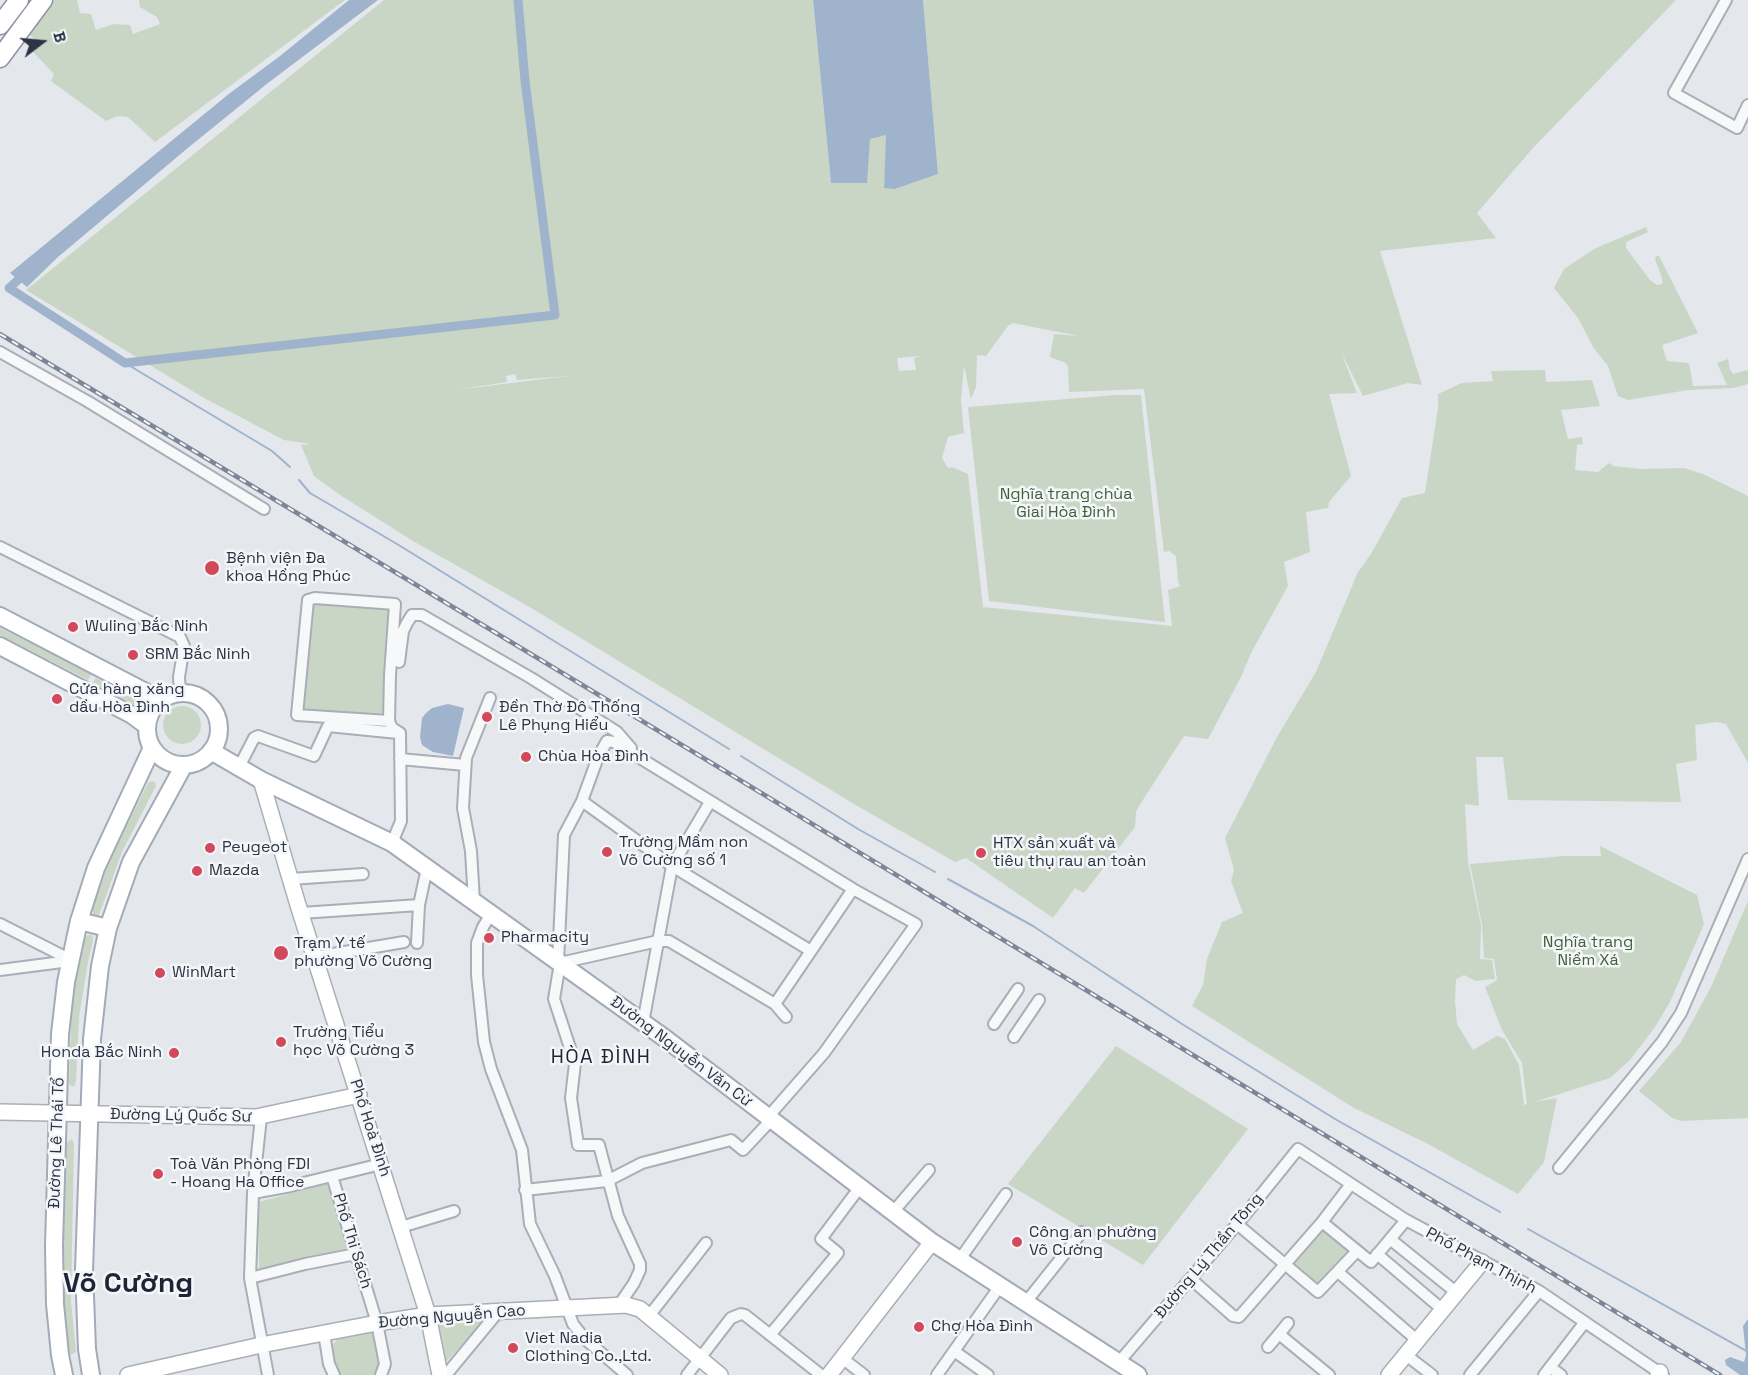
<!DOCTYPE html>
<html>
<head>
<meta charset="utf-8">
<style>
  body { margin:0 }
  #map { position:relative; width:1748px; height:1375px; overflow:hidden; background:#e4e7ec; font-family:"Space Grotesk",sans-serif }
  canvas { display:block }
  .north { position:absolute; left:12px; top:12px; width:60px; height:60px; -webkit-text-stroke:4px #f4f6f9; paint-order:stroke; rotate:74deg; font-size:16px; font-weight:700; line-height:24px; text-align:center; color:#2b3445 }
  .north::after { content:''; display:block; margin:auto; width:21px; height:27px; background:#2b3445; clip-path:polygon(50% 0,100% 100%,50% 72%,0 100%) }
</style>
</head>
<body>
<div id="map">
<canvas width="1748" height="1375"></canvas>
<div class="north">B</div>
</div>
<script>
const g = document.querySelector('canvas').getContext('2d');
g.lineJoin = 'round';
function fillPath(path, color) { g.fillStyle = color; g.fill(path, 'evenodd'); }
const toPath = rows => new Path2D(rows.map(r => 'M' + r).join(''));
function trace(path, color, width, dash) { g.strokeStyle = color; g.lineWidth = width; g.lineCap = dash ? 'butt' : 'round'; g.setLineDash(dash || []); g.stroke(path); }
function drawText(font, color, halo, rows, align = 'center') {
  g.font = font + ' "Space Grotesk",sans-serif'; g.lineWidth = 5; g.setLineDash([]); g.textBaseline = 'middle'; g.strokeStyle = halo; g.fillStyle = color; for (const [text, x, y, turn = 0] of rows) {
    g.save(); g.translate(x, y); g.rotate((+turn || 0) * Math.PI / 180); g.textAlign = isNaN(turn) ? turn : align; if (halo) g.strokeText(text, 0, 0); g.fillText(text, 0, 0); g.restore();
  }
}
fillPath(toPath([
  [54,0,77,0,80,13,91,14,96,30,113,24,130,25,133,34,160,24,157,17,140,7,139,0,345,0,155,142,128,117,117,116,106,121,51,81,54,74,33,52,42,44,28,34],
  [384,0,813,0,831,183,870,138,887,135,884,187,895,189,938,174,923,0,1676,0,1533,148,1477,213,1496,238,1380,251,1422,385,1408,383,1363,396,1341,352,1357,393,1329,394,1351,476,1329,502,1328,508,1306,512,1310,552,1284,562,1288,586,1251,653,1241,677,1208,739,1184,736,1139,806,1136,812,1135,827,1084,893,1075,888,1053,918,966,858,955,862,859,807,528,606,413,541,340,495,314,476,301,445,311,444,284,440,204,398,26,290],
  [1013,323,1079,336,1054,334,1050,357,1066,363,1068,367,1069,392,1144,389,1164,552,1169,551,1176,556,1178,581,1180,586,1168,590,1172,626,983,607,968,474,952,467,948,468,942,458,948,437,964,433,961,400,964,366,971,399,976,387,977,355,986,356,1008,326],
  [920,356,914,358,916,370,899,371,897,358],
  [515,374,517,380,568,376,455,390,507,382,506,376],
  [1646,227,1648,232,1626,242,1626,248,1650,280,1657,285,1662,284,1663,281,1655,259,1656,256,1659,256,1698,333,1662,345,1667,361,1689,363,1693,386,1727,385,1717,363,1728,359,1730,369,1733,374,1748,370,1748,384,1734,388,1688,390,1628,400,1618,396,1608,366,1593,347,1578,318,1554,288,1564,269,1596,248],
  [1545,370,1546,382,1592,380,1600,406,1561,410,1568,439,1582,437,1583,444,1577,445,1575,470,1598,472,1609,463,1613,466,1641,469,1684,468,1703,474,1748,496,1748,763,1726,724,1716,722,1695,725,1697,760,1676,764,1681,802,1508,800,1503,757,1476,757,1479,806,1465,804,1468,862,1481,925,1480,959,1492,960,1495,979,1476,981,1464,975,1456,979,1455,1001,1457,1024,1473,1050,1497,1036,1505,1039,1519,1065,1524,1105,1527,1104,1522,1063,1502,1030,1485,987,1497,980,1494,959,1484,958,1482,925,1470,864,1564,856,1601,856,1600,846,1697,895,1704,924,1670,1002,1655,1027,1630,1060,1610,1078,1534,1102,1557,1098,1544,1162,1518,1194,1428,1144,1354,1108,1192,1006,1203,985,1207,959,1222,922,1243,913,1231,881,1234,870,1225,838,1277,737,1316,672,1358,572,1371,554,1402,498,1425,493,1438,408,1438,394,1462,383,1493,381,1491,371],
  [1116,395,1141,395,1165,622,989,601,968,407],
  [310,602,393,609,385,716,299,712],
  [0,628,92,673,88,680,0,635],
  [96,678,138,699,138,704,133,704,93,682],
  '163 725a19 19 0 1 1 38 0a19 19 0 1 1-38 0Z',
  [151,781,155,782,156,786,122,852,99,915,94,916,92,910,109,861,148,783],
  [1748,901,1748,1118,1681,1121,1672,1118,1639,1091,1681,1042,1711,987],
  [88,935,92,935,93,941,88,962,79,1017,76,1080,75,1085,72,1087,69,1084,71,1024,74,990,82,949,85,938],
  [1116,1046,1248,1129,1143,1265,1008,1184],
  [72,1139,74,1144,71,1301,76,1352,70,1355,66,1335,63,1272,66,1143],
  [328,1184,348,1250,259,1270,258,1202],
  [1323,1227,1350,1250,1319,1287,1292,1263],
  [481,1319,481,1324,444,1364,433,1321],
  [375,1331,380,1362,375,1375,339,1375,333,1366,331,1350,335,1342,340,1336]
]), '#c9d6c5');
fillPath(toPath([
  [349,0,378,0,268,83,189,147,58,257,27,287,10,273,230,93,280,56],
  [813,0,923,0,938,174,895,189,884,188,886,135,870,139,867,183,831,183],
  [448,704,464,708,453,756,433,752,422,745,420,737,422,718,426,713,432,708],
  [1748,1319,1748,1375,1740,1375,1726,1365,1725,1360,1730,1357,1744,1362,1746,1355,1743,1326]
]), '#9fb4cc');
trace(toPath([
  [125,363,272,451,290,467],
  [299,480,310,493,397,544,729,749],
  [741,756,858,829,935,872],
  [948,879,1033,926,1182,1024,1335,1119,1500,1212],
  [1528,1229,1748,1352]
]), '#9fb4cc', 2);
trace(toPath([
  [27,272,9,288,125,363,555,315,525,81,518,0]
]), '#9fb4cc', 9);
const street = toPath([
  [1726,0,1674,93,1737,128,1748,105],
  [0,352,87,401,264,509],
  [0,547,180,637,184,646,179,677,180,693],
  [399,662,403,631,407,623,412,615,422,615,531,678,617,732,631,748],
  [389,721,297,715,308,600,315,598,395,604,390,675,389,721,392,728,400,733,401,821,392,843],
  [400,759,465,765],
  [239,767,254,738,258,736,314,756,328,726,398,733],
  [582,801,672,866,811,951],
  [291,879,363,874],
  [474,901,471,851,463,808,466,758,490,698],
  [301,913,419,905,427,868],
  [491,914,483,927,477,943,477,975,484,1042,491,1069,522,1150,530,1224,555,1276,573,1324,585,1339,627,1375],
  [0,924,71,960],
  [417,943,419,905],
  [315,957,404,942],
  [558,962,564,835,582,801,598,757,607,741,614,742,853,889,916,924,824,1053,768,1117],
  [0,970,70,961],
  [775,1004,853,889],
  [643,1023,672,866,710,802],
  [994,1024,1018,989],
  [1014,1037,1039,1000],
  [261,1117,253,1193,250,1278,268,1375],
  [1559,1168,1662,1042,1681,1013,1748,859],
  [332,1176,377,1323,385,1364,381,1375],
  [525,1190,607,1181,642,1163,731,1140,743,1150,772,1119],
  [253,1193,291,1186,381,1164],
  [893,1212,929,1170],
  [1322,1222,1371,1262,1406,1220],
  [1237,1224,1318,1292,1357,1251],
  [401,1227,454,1211],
  [1390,1239,1457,1293],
  [1377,1254,1443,1310],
  [960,1259,1006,1194],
  [1338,1272,1418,1341],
  [250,1278,305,1264,356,1254],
  [1191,1279,1233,1316,1239,1317,1322,1222,1351,1184],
  [1026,1302,1082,1232],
  [619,1305,634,1283,640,1270,640,1264,618,1216,599,1145,578,1145,571,1098,575,1063,554,999,560,963,658,941,669,941,775,1004,786,1017],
  [649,1316,706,1243],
  [324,1333,329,1364,334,1375],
  [1279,1334,1288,1323],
  [770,1335,838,1253,821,1239,860,1187],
  [1268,1347,1279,1334,1329,1375],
  [954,1351,988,1375],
  [1406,1355,1432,1375],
  [842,1358,864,1375],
  [1119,1362,1244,1216,1298,1149,1406,1220,1539,1291,1663,1375],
  [1550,1367,1561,1375],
  [446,1375,498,1312],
  [687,1375,731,1318,741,1314,745,1315,821,1375],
  [937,1375,1000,1286],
  [1470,1375,1539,1291],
  [1544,1375,1585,1322]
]);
const secondary = toPath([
  [261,780,298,905,428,1315,440,1375],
  [0,1112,256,1117,359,1095],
  [128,1375,261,1345,377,1323,428,1315,626,1305,640,1309,720,1375],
  [829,1375,932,1242],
  [1389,1375,1482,1262],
  [1658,1375,1660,1372]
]);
const primary = toPath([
  [0,616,161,700],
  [0,646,132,715,147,726],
  '147 729a36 36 0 1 1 72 0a36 36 0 1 1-72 0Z',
  [211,751,261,780,392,843,666,1039,932,1242,1138,1375],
  [79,921,108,928],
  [64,1375,60,1355,55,1304,54,1246,60,1034,66,982,79,921,96,868,152,748],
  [91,1375,87,1349,84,1270,92,1039,100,966,108,928,131,862,184,765]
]);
const highway = toPath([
  [0,25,19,0],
  [0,58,43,0]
]);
trace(street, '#a9aeb7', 14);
trace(secondary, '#a9aeb7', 18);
trace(primary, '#a3abb8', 20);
trace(highway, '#8b94a3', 21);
trace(street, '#f7f8fa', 10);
trace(secondary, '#fff', 15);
trace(primary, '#fff', 16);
trace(highway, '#fff', 18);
const rail = toPath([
  [0,334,725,771,1720,1375]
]);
trace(rail, '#7d8696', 4.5);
trace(rail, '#f4f6f9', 2, [7]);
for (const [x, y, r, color] of [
  [212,568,8,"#d1495b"],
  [73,627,6,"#d1495b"],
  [133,655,6,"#d1495b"],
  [57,699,6,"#d1495b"],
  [487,717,6,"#d1495b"],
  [526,757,6,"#d1495b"],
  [210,848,6,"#d1495b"],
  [607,852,6,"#d1495b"],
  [981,853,6,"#d1495b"],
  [197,871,6,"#d1495b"],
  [489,938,6,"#d1495b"],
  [281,953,8,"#d1495b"],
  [160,973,6,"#d1495b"],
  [281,1042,6,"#d1495b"],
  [174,1053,6,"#d1495b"],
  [158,1174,6,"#d1495b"],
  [1017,1242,6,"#d1495b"],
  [919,1327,6,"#d1495b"],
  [513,1348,6,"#d1495b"]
]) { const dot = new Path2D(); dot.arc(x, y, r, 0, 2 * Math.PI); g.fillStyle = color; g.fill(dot); trace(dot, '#f4f6f9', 2); }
drawText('16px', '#3f6138', '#f4f6f9', [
  ["Nghĩa trang chùa",1066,495],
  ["Giai Hòa Đình",1066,513],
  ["Nghĩa trang",1588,943],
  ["Niềm Xá",1588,961]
]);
drawText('16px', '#2b3445', '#f4f6f9', [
  ["Bệnh viện Đa",226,559],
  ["khoa Hồng Phúc",226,577],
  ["Wuling Bắc Ninh",85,627],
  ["SRM Bắc Ninh",145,655],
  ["Cửa hàng xăng",69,690],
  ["dầu Hòa Đình",69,708],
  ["Đền Thờ Đô Thống",499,708],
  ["Lê Phụng Hiểu",499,726],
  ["Chùa Hòa Đình",538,757],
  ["Trường Mầm non",619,843],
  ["Võ Cường số 1",619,861],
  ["HTX sản xuất và",993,844],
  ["tiêu thụ rau an toàn",993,862],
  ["Peugeot",222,848],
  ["Mazda",209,871],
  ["Pharmacity",501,938],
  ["Trạm Y tế",294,944],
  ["phường Võ Cường",294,962],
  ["WinMart",172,973],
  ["Trường Tiểu",293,1033],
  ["học Võ Cường 3",293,1051],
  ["Honda Bắc Ninh",162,1053,"right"],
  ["Toà Văn Phòng FDI",170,1165],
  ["- Hoang Ha Office",170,1183],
  ["Công an phường",1029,1233],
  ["Võ Cường",1029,1251],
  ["Chợ Hòa Đình",931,1327],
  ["Viet Nadia",525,1339],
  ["Clothing Co.,Ltd.",525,1357]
], 'left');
drawText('16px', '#2b3445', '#f4f6f9', [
  ["Đường Nguyễn Văn Cừ",681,1052,37],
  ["Đường Lý Quốc Sư",181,1116,1],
  ["Phố Hoà Đình",370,1128,72],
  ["Đường Lê Thái Tổ",57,1143,-88],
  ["Phố Thi Sách",352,1241,73],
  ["Đường Lý Thần Tông",1209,1256,-50],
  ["Phố Phạm Thịnh",1481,1261,28],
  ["Đường Nguyễn Cao",452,1317,-5]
]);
g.letterSpacing = '1.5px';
drawText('20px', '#1d2536', '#f4f6f9', [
  ["HÒA ĐÌNH",601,1058]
]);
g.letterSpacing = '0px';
drawText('bold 28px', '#1d2536', '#f4f6f9', [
  ["Võ Cường",128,1284]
]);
</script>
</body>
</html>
